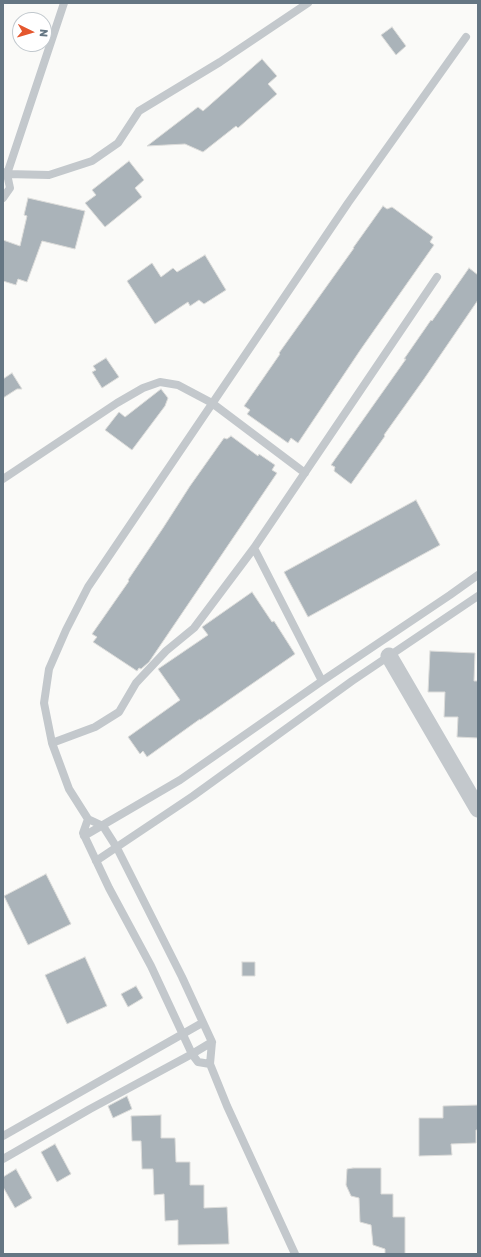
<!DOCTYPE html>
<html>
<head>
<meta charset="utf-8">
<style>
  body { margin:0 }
  #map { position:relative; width:481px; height:1257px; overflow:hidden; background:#fafaf8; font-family:Rubik,sans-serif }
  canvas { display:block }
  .frame { position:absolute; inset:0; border:4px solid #657683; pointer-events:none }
  .north { position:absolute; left:12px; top:12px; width:40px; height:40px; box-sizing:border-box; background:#fff; border:1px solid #c1c8cd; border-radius:50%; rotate:95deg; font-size:11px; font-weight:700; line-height:16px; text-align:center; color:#657683 }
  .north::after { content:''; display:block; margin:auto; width:14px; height:18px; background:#e4572e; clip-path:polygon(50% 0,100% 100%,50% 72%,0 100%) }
</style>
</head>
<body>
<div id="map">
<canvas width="481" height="1257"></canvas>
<div class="frame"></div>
<div class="north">N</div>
</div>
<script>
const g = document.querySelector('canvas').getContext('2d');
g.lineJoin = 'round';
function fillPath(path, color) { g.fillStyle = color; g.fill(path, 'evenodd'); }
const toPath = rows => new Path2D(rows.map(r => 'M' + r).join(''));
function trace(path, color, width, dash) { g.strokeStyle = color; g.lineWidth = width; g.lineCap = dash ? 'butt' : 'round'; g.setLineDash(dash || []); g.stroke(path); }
const building = toPath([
  [392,27,406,46,396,55,381,35,392,27],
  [262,59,277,76,268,84,277,94,238,128,236,126,203,152,185,144,147,146,198,107,203,111,262,59],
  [129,161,144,180,135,188,142,197,105,227,85,203,96,195,92,190,129,161],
  [28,198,85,211,75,249,42,241,27,282,18,279,16,285,3,281,3,240,20,246,27,216,24,215,28,198],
  [383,206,387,209,392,207,433,237,430,242,434,245,361,349,298,443,291,438,288,443,247,414,250,410,244,406,280,354,279,353,354,248,353,248,383,206],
  [205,255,226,290,204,304,199,300,190,306,188,302,155,324,127,281,152,263,161,277,173,268,177,272,205,255],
  [469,268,478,275,478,300,424,379,384,435,385,436,351,484,334,471,335,467,331,465,406,359,404,359,431,320,432,321,469,268],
  [106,358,119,377,102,388,92,372,96,370,93,366,106,358],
  [12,373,22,389,17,389,3,398,3,379,12,373],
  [161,389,168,398,165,406,132,450,105,430,119,412,125,417,161,389],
  [231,436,258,456,259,454,275,465,272,470,277,473,149,662,141,669,139,668,137,671,93,642,97,637,92,634,129,581,128,580,163,528,190,486,224,438,227,439,231,436],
  [416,500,440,545,308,617,284,572,416,500],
  [252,592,272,622,274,621,295,654,200,720,200,719,147,757,143,751,140,754,128,737,180,700,158,669,208,635,202,627,252,592],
  [430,651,475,653,474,681,478,681,478,738,457,737,458,717,444,717,445,692,428,692,430,651],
  [46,874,71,924,28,945,4,896,46,874],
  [85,957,107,1006,67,1024,45,975,85,957],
  [242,962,255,962,255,976,242,976,242,962],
  [136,986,143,998,128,1007,121,994,136,986],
  [127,1096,132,1109,113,1118,108,1106,127,1096],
  [478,1105,478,1130,476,1130,476,1143,451,1144,452,1155,419,1156,419,1118,443,1118,443,1106,478,1105],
  [161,1115,161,1138,175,1138,176,1162,190,1162,190,1185,204,1185,204,1208,227,1207,229,1244,178,1245,178,1220,165,1221,164,1194,154,1195,153,1169,142,1169,141,1141,132,1141,131,1116,161,1115],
  [55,1144,71,1174,57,1182,41,1152,55,1144],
  [353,1168,381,1168,381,1194,393,1194,393,1217,405,1217,405,1254,385,1254,385,1249,373,1245,371,1225,360,1222,359,1198,351,1196,346,1185,347,1169,353,1168],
  [16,1169,32,1198,15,1208,3,1187,3,1177,16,1169]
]);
fillPath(building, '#aab3b9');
trace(building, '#dcdcda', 1);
trace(toPath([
  [64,3,7,174,49,175,92,161,118,143,139,111,220,62,308,3],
  [3,172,7,174,10,188,3,198],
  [3,479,117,403,143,388,160,382,178,385,212,403,305,473],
  [254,548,322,681],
  [52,743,95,727,119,712,136,683,166,651,194,628,254,548,437,277],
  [88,819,83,833,109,888,151,966,192,1054,198,1062,210,1064],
  [84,836,180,780,322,681,450,595,478,575],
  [96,861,193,796,352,681,478,596],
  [3,1136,202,1023],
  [3,1159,90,1109,192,1054,212,1042],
  [295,1254,227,1106,210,1064,212,1042,182,977,117,848,103,826,88,819,69,789,52,743,44,703,49,669,66,630,88,587,348,203,466,37]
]), '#c3c8cc', 8);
trace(toPath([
  [389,656,478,809]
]), '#c3c8cc', 17);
</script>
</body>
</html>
